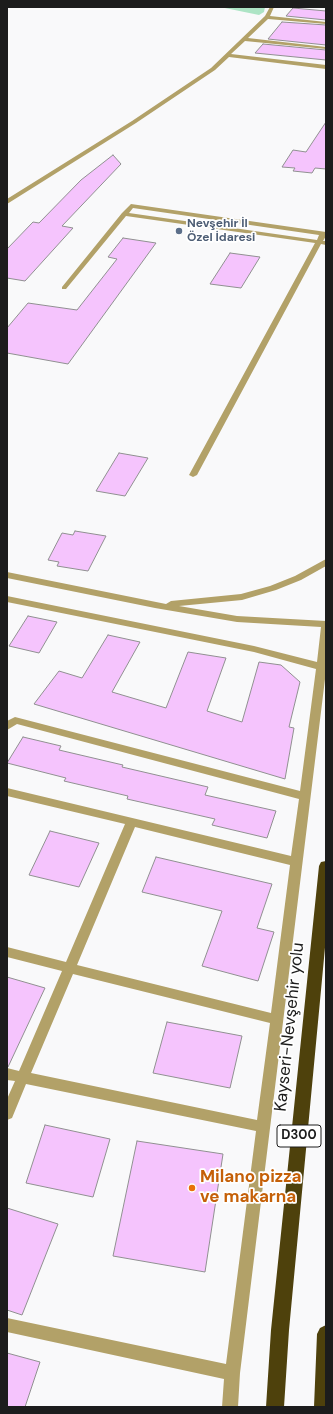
<!DOCTYPE html>
<html>
<head>
<meta charset="utf-8">
<style>
  body { margin:0 }
  #map { position:relative; width:333px; height:1414px; overflow:hidden; background:#f9f9fa; font-family:"DM Sans",sans-serif }
  canvas { display:block }
  .frame { position:absolute; inset:0; border:8px solid #1c1c1c; pointer-events:none }
</style>
</head>
<body>
<div id="map">
<canvas width="333" height="1414"></canvas>
<div class="frame"></div>
</div>
<script>
const g = document.querySelector('canvas').getContext('2d');
g.lineJoin = 'round';
function fillPath(path, color) { g.fillStyle = color; g.fill(path, 'evenodd'); }
const toPath = rows => new Path2D(rows.map(r => 'M' + r).join(''));
function trace(path, color, width, dash) { g.strokeStyle = color; g.lineWidth = width; g.lineCap = dash ? 'butt' : 'round'; g.setLineDash(dash || []); g.stroke(path); }
function drawText(font, color, halo, rows, align = 'center') {
  g.font = font + ' "DM Sans",sans-serif'; g.lineWidth = 3.5; g.setLineDash([]); g.textBaseline = 'middle'; g.strokeStyle = halo; g.fillStyle = color; for (const [text, x, y, turn = 0] of rows) {
    g.save(); g.translate(x, y); g.rotate((+turn || 0) * Math.PI / 180); g.textAlign = isNaN(turn) ? turn : align; if (halo) g.strokeText(text, 0, 0); g.fillText(text, 0, 0); g.restore();
  }
}
fillPath(toPath([
  [220,7,265,7,264,12,259,15]
]), '#ade4c5');
const building = toPath([
  [293,8,326,11,326,20,286,16,293,8],
  [282,22,326,25,326,45,268,39,282,22],
  [263,44,326,50,326,60,255,53,263,44],
  [326,122,326,169,315,168,312,173,293,171,295,168,282,167,293,150,306,152,326,122],
  [113,155,121,164,62,226,73,228,25,281,7,278,7,249,33,222,39,223,81,180,113,155],
  [123,238,156,243,68,364,7,353,7,328,28,303,77,310,117,259,108,257,123,238],
  [230,253,260,257,241,288,210,284,230,253],
  [119,453,148,458,125,496,96,491,119,453],
  [75,531,106,536,88,571,57,566,59,562,48,560,62,533,73,535,75,531],
  [28,616,57,622,39,653,9,646,28,616],
  [108,635,140,642,112,692,166,708,188,652,226,658,207,711,242,722,259,662,281,665,300,682,289,727,294,728,285,779,34,704,59,671,82,678,108,635],
  [23,737,61,746,59,750,123,765,122,767,208,787,205,795,276,811,267,838,212,825,215,819,127,799,128,796,64,781,66,778,7,763,23,737],
  [50,831,99,843,79,887,29,875,50,831],
  [156,857,272,884,257,928,274,932,258,981,202,966,222,911,142,892,156,857],
  [7,977,45,988,8,1067,7,1067,7,977],
  [167,1022,242,1036,230,1088,153,1073,167,1022],
  [45,1125,110,1139,93,1197,26,1183,45,1125],
  [137,1141,223,1154,205,1272,113,1256,137,1141],
  [7,1208,58,1224,22,1315,7,1310,7,1208],
  [7,1353,40,1362,25,1407,7,1407,7,1353]
]);
fillPath(building, '#f5c4fd');
trace(building, '#909091', 1);
fillPath(toPath([
  [270,7,274,7,270,16,326,22,326,24,268,19,248,38,326,47,326,49,245,41,231,54,326,65,326,69,229,57,215,70,136,123,7,204,7,199,132,121,211,68,265,16,270,7],
  [131,204,326,232,326,236,323,241,326,241,326,245,321,244,197,475,193,477,189,475,315,243,126,216,66,289,62,289,62,287,122,213,131,204],
  [133,208,319,235,317,240,129,213,133,208],
  [326,559,326,566,301,580,276,590,242,600,179,606,237,616,326,621,326,671,240,1373,238,1407,222,1407,224,1379,7,1332,7,1318,226,1364,256,1131,26,1084,12,1118,7,1120,7,1099,15,1081,7,1080,7,1068,19,1071,62,971,7,957,7,947,66,962,125,824,7,796,7,788,291,856,299,799,17,724,7,730,7,721,15,717,300,791,316,669,254,652,7,602,7,596,254,646,317,662,321,627,237,622,155,608,7,578,7,572,166,604,171,601,241,594,270,586,295,576,326,559],
  [135,827,290,865,271,1013,77,965,135,827],
  [73,974,270,1023,257,1120,31,1073,73,974]
]), '#b2a168');
fillPath(toPath([
  [326,861,326,937,289,1330,284,1407,266,1407,271,1330,319,866,321,862,326,861],
  [326,1325,326,1407,314,1407,317,1334,320,1328,326,1325]
]), '#4e410c');
for (const [x, y, r, color] of [
  [179,231,4,"#5c6f8a"],
  [192,1188,4,"#e8710a"]
]) { const dot = new Path2D(); dot.arc(x, y, r, 0, 2 * Math.PI); g.fillStyle = color; g.fill(dot); trace(dot, '#fff', 1.5); }
drawText('bold 12px', '#4e5e75', '#fff', [
  ["Nevşehir İl",187,224],
  ["Özel İdaresi",187,238]
], 'left');
for (const [x, y, w] of [
  [299,1136,44]
]) { const box = new Path2D(); box.roundRect(x - w / 2, y - 11, w, 22, 3); g.fillStyle = '#fff'; g.fill(box); trace(box, '#1c1c1c', 1); }
drawText('bold 13px', '#1c1c1c', null, [
  ["D300",299,1136]
]);
drawText('17px', '#1c1c1c', '#fff', [
  ["Kayseri-Nevşehir yolu",290,1027,-84]
]);
drawText('bold 17px', '#c56008', '#fff', [
  ["Milano pizza",200,1178],
  ["ve makarna",200,1198]
], 'left');
</script>
</body>
</html>
